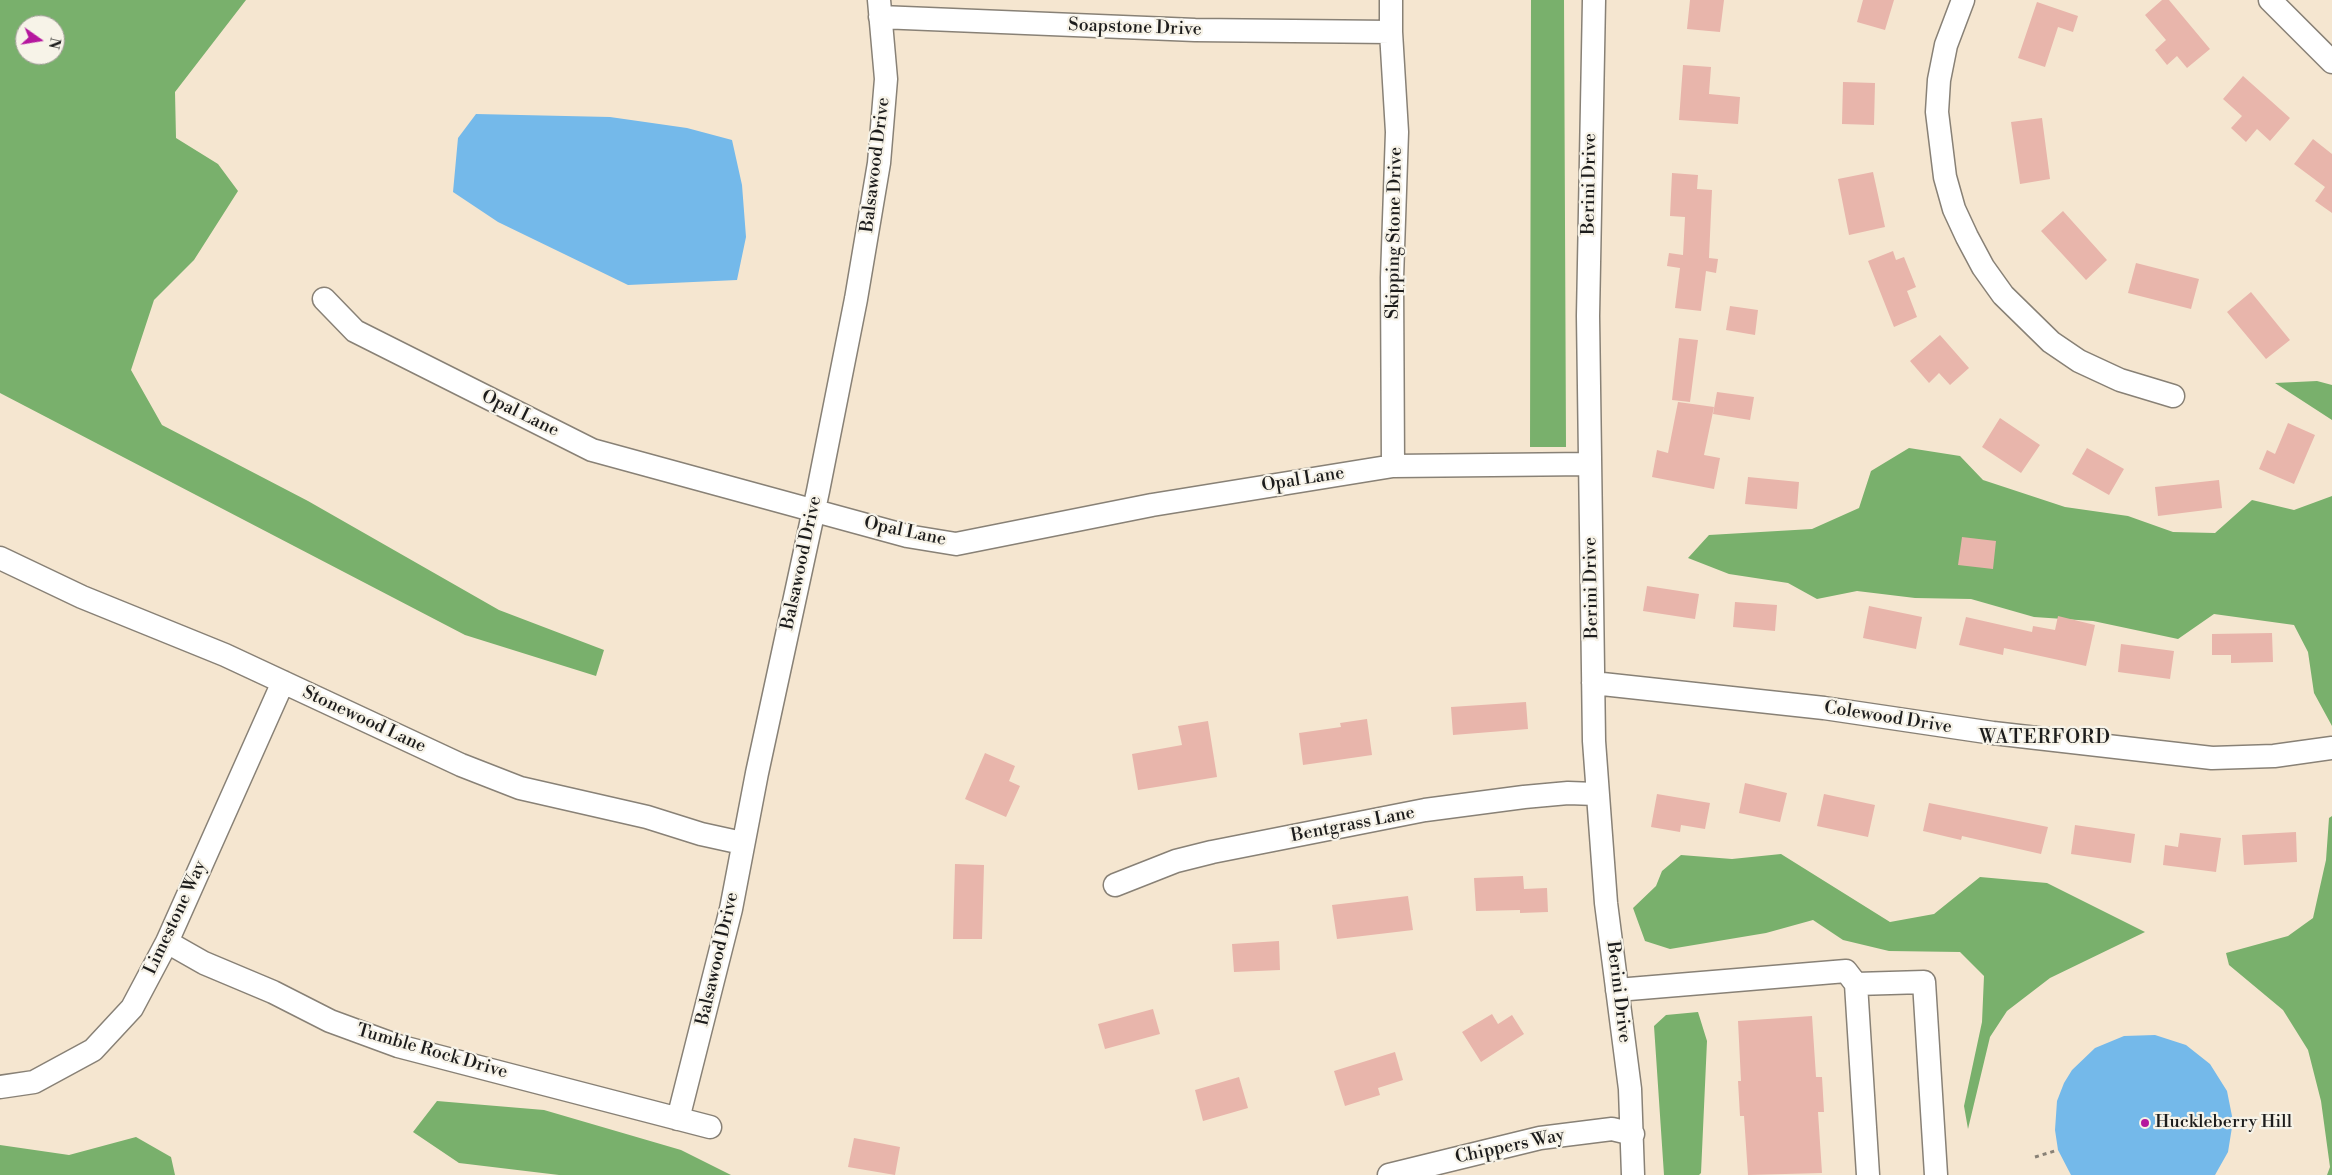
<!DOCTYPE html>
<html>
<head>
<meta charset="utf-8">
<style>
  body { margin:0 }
  #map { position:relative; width:2332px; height:1175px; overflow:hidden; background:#f5e6d0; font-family:"Libre Bodoni",serif }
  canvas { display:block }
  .north { position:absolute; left:15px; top:15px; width:50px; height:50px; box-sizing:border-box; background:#f7f3e8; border:1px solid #9f9d96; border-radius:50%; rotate:103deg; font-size:14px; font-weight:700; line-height:20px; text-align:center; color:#1c1c1c }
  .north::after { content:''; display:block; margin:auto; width:18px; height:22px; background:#b5179e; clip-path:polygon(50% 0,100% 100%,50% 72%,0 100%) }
</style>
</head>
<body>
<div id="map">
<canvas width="2332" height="1175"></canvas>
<div class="north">N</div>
</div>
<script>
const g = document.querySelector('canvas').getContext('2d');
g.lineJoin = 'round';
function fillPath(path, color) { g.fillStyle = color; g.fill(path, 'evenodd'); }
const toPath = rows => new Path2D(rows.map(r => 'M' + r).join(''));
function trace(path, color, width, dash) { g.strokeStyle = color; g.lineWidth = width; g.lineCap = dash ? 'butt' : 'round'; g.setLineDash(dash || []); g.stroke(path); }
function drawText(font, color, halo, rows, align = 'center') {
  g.font = font + ' "Libre Bodoni",serif'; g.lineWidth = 4.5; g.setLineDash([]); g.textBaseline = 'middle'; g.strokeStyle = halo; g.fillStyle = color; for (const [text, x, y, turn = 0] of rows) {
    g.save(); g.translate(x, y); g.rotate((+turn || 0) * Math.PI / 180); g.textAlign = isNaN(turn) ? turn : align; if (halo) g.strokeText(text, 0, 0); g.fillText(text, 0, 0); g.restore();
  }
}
fillPath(toPath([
  [0,0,246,0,175,92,176,138,218,164,238,191,194,260,154,300,131,370,162,425,308,501,499,610,604,650,596,676,465,635,0,393],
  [25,25,55,25,55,55,25,55],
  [1531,0,1564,0,1566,447,1530,447],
  [2317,381,2332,385,2332,420,2275,383],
  [1909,448,1960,456,1983,480,2065,507,2128,516,2173,532,2215,533,2252,500,2294,510,2332,496,2332,726,2314,693,2308,652,2294,625,2214,614,2178,639,2093,621,2034,617,1971,599,1915,598,1857,591,1817,599,1788,583,1729,574,1688,558,1709,535,1812,529,1859,508,1871,471],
  [2332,816,2332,1175,2327,1175,2330,1167,2321,1101,2308,1050,2283,1010,2229,965,2226,953,2288,936,2313,918,2326,860,2329,818],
  [1781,854,1890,922,1934,914,1980,877,2047,883,2145,932,2050,978,2007,1011,1990,1037,1968,1129,1964,1106,1982,1022,1984,976,1960,952,1889,951,1843,940,1813,920,1766,933,1670,949,1645,941,1633,908,1656,886,1662,871,1681,855,1732,859],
  [1698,1012,1707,1041,1701,1173,1699,1175,1664,1175,1654,1026,1666,1015],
  [437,1101,544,1110,681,1150,731,1175,559,1175,459,1163,413,1132],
  [136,1137,171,1157,175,1175,0,1175,0,1145,69,1155]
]), '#79b06c');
fillPath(toPath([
  [476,114,610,117,687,128,732,140,742,185,746,237,737,280,628,285,498,222,453,192,458,138],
  [2155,1035,2186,1045,2210,1064,2227,1091,2233,1121,2228,1152,2215,1175,2071,1175,2058,1150,2055,1130,2057,1101,2064,1083,2072,1070,2095,1048,2124,1036]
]), '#74b9ea');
fillPath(toPath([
  [1690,0,1724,0,1720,32,1687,29],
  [1863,0,1894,0,1885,30,1857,22],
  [2162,0,2169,0,2210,49,2187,68,2177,56,2167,65,2155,50,2166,40,2145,15],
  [2037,2,2078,16,2073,32,2058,27,2045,67,2018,58],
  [1683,65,1711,67,1709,94,1740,97,1738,124,1679,120],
  [2243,76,2290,118,2270,141,2257,129,2246,142,2231,128,2242,116,2223,99],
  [1843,82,1875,83,1874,125,1842,124],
  [2042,118,2050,179,2020,184,2011,122],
  [2313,139,2332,154,2332,213,2315,201,2325,187,2294,164],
  [1873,172,1885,227,1849,235,1838,179],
  [1672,173,1698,175,1697,189,1712,190,1709,258,1718,259,1716,273,1706,271,1701,311,1675,308,1680,268,1667,266,1669,253,1683,255,1685,217,1670,216],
  [2063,211,2107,260,2086,280,2041,231],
  [1893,251,1896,260,1904,257,1916,287,1907,291,1917,317,1894,327,1868,261],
  [2136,263,2199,279,2191,309,2128,293],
  [2251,292,2290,340,2266,359,2227,312],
  [1730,306,1758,310,1755,335,1726,330],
  [1940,335,1969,368,1950,385,1939,373,1929,383,1910,361],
  [1679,338,1698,340,1690,402,1672,400],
  [1717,392,1754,397,1750,420,1713,414],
  [1678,402,1714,407,1704,455,1720,458,1714,489,1652,477,1657,450,1668,453],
  [2000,418,2040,445,2021,473,1982,447],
  [2288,423,2315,435,2294,484,2259,469,2267,450,2275,454],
  [2087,448,2124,469,2109,495,2072,474],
  [1748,477,1799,482,1797,509,1745,504],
  [2219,480,2222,508,2158,516,2155,487],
  [1962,537,1996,541,1993,569,1958,565],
  [1647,586,1699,594,1695,619,1643,611],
  [1735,602,1777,605,1775,631,1733,627],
  [1869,606,1922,617,1916,649,1863,638],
  [2058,616,2095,625,2086,666,2004,648,2003,655,1959,645,1966,617,2032,632,2033,626,2055,630],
  [2272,633,2273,662,2231,663,2231,655,2212,655,2212,634],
  [2121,644,2174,651,2170,679,2118,672],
  [1526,702,1528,729,1453,735,1451,707],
  [1367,719,1372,755,1303,765,1299,733,1341,727,1340,723],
  [1208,721,1217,777,1138,790,1132,754,1182,745,1178,726],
  [985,753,1015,766,1009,781,1020,786,1006,817,965,799],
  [1745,783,1787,793,1780,822,1739,813],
  [1657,794,1710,803,1705,829,1681,825,1680,832,1651,827],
  [1824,794,1875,805,1868,837,1817,826],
  [1929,803,2048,827,2041,854,1962,836,1961,840,1923,831],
  [2075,825,2135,834,2131,863,2071,854],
  [2296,832,2297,862,2244,865,2242,835],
  [2180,833,2221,838,2216,872,2163,865,2165,845,2178,847],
  [955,864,984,865,982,939,953,939],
  [1523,876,1524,889,1547,888,1548,912,1520,913,1520,910,1476,911,1474,878],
  [1408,896,1413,930,1337,939,1332,905],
  [1279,941,1280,970,1234,972,1232,944],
  [1153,1009,1160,1034,1105,1049,1098,1024],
  [1492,1014,1498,1024,1512,1015,1524,1034,1481,1062,1462,1032],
  [1812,1016,1816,1077,1822,1077,1824,1112,1818,1112,1822,1173,1748,1175,1744,1116,1740,1116,1738,1081,1741,1081,1738,1021],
  [1395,1052,1403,1080,1378,1088,1380,1095,1345,1106,1334,1071],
  [1239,1077,1248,1108,1203,1121,1195,1090],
  [854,1138,900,1147,895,1175,848,1167]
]), '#e8b5ab');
const minor = toPath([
  [1391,0,1391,32,1397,132,1392,278,1393,466],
  [1594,0,1588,316,1594,741,1606,903,1630,1089,1633,1175],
  [1963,0,1946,45,1939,80,1937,112,1945,177,1954,209,1967,237,1983,267,2003,295,2051,342,2079,361,2120,380,2173,396],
  [2270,0,2332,62],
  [880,17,1195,30,1391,32],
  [324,299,355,331,592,450,907,536,956,544,1152,505,1393,466,1590,464],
  [0,558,82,597,225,655,461,765,520,788,647,817,701,834,742,843],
  [1593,683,1824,708,1993,733,2212,758,2274,756,2332,748],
  [1115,885,1176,861,1212,852,1425,810,1524,797,1568,793,1596,794],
  [167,942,204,963,273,992,330,1021,398,1046,710,1127],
  [1856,984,1924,982,1936,1175],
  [1617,990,1846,971,1856,984,1868,1175],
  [0,1087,34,1082,93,1050,132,1008,167,942,283,682],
  [678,1119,731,909,757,773,818,491,856,299,879,163,886,79,879,0],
  [1389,1175,1540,1138,1612,1129,1633,1134]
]);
trace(minor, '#888176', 25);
trace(toPath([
  [2035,1157,2058,1150]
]), '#888176', 3, [4, 4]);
trace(minor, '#fff', 22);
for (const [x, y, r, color] of [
  [2145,1123,5,"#b5179e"]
]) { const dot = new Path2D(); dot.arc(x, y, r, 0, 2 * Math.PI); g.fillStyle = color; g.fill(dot); trace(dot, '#f7f3e8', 2); }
drawText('18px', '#1c1c1c', '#f7f3e8', [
  ["Soapstone Drive",1135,28,2],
  ["Balsawood Drive",876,165,-83],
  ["Berini Drive",1590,184,-89],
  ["Skipping Stone Drive",1395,233,-89],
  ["Opal Lane",520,414,26],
  ["Opal Lane",1303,480,-9],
  ["Opal Lane",905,532,12],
  ["Balsawood Drive",802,563,-78],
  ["Berini Drive",1592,588,-91],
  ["Colewood Drive",1888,718,9],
  ["Stonewood Lane",364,720,25],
  ["Bentgrass Lane",1353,825,-11],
  ["Limestone Way",176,918,-65],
  ["Balsawood Drive",718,959,-77],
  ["Berini Drive",1618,992,83],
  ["Tumble Rock Drive",432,1052,16],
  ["Chippers Way",1510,1147,-12]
]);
drawText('18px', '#1c1c1c', '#f7f3e8', [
  ["Huckleberry Hill",2155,1123]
], 'left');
g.letterSpacing = '1px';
drawText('19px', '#1c1c1c', '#f7f3e8', [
  ["WATERFORD",2045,738]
]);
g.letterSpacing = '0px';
</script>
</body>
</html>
